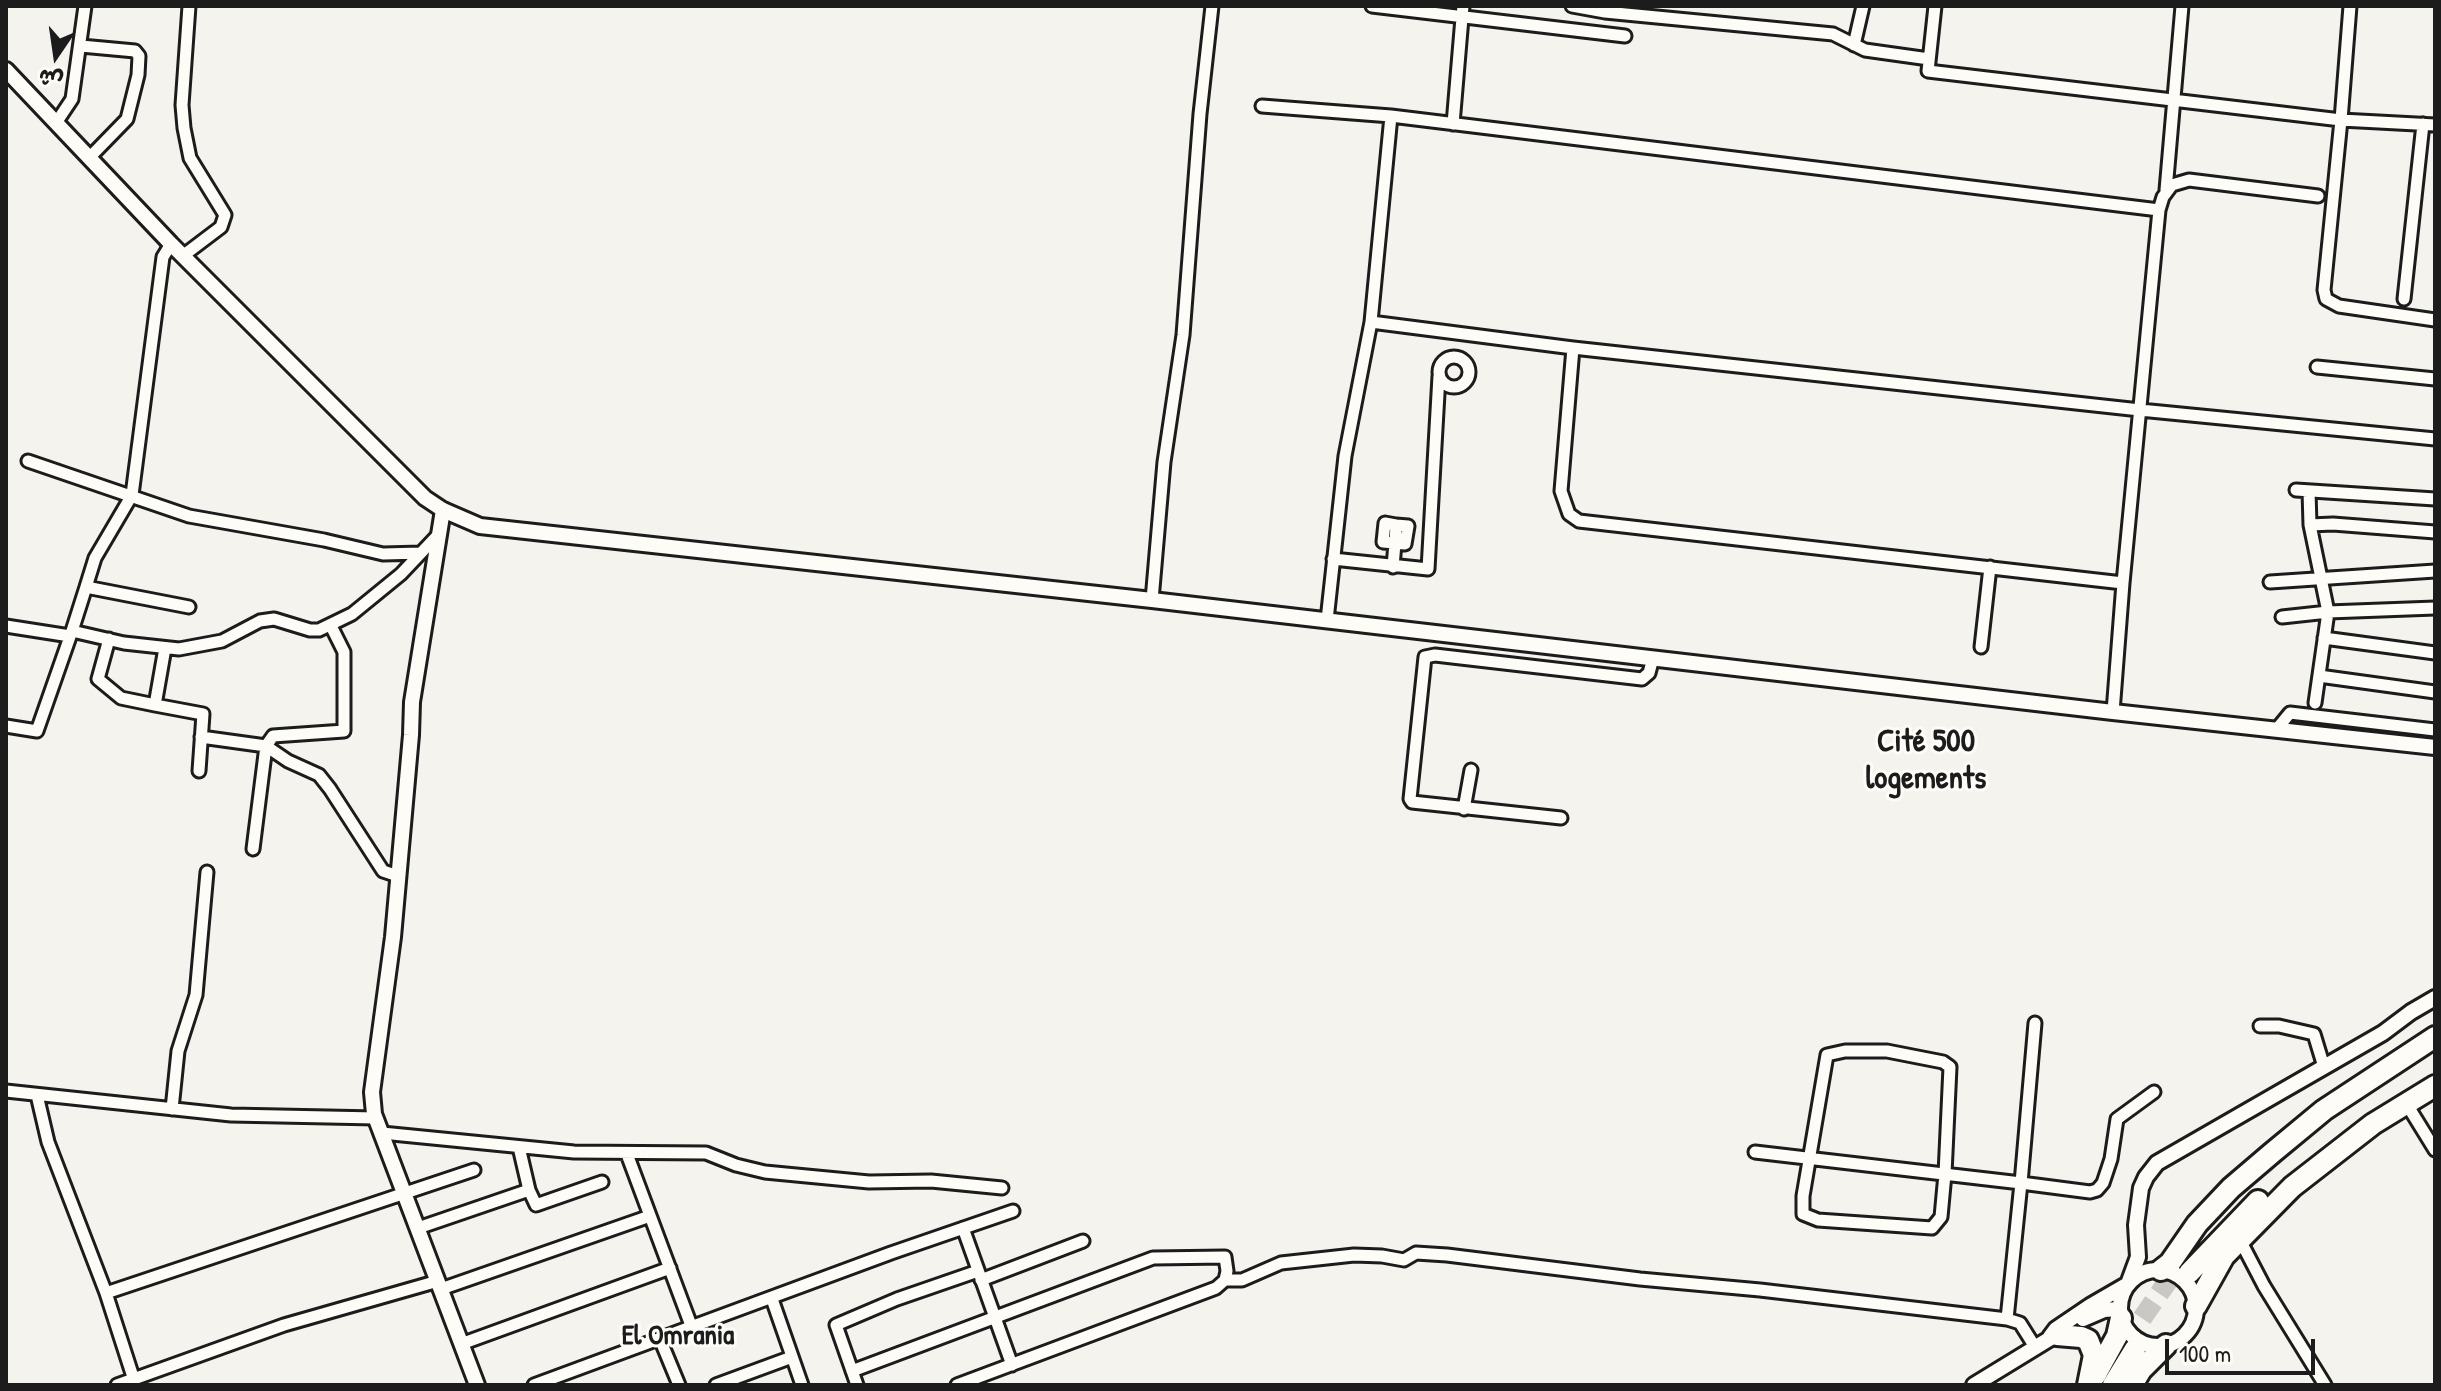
<!DOCTYPE html>
<html>
<head>
<meta charset="utf-8">
<style>
  body { margin:0 }
  #map { position:relative; width:2441px; height:1391px; overflow:hidden; background:#f4f3ee; font-family:"Patrick Hand","Playpen Sans Arabic",sans-serif }
  canvas { display:block }
  .frame { position:absolute; inset:0; border:8px solid #1c1c1c; pointer-events:none }
  .north { position:absolute; left:16px; top:16px; width:80px; height:80px; -webkit-text-stroke:6px #fdfcf7; paint-order:stroke; rotate:193deg; font-size:22px; font-weight:700; line-height:32px; text-align:center; color:#1c1c1c }
  .north::after { content:''; display:block; margin:auto; width:28px; height:36px; background:#1c1c1c; clip-path:polygon(50% 0,100% 100%,50% 72%,0 100%) }
  .scale { position:absolute; left:2165px; top:1339px; width:150px; height:36px; box-sizing:border-box; border:4px solid #1c1c1c; border-top:0; padding-left:10px; font-size:24px; line-height:28px; white-space:nowrap; color:#1c1c1c; -webkit-text-stroke:6px #fdfcf7; paint-order:stroke }
</style>
</head>
<body>
<div id="map">
<canvas width="2441" height="1391"></canvas>
<div class="frame"></div>
<div class="north">ش</div>
<div class="scale">100 m</div>
</div>
<script>
const g = document.querySelector('canvas').getContext('2d');
g.lineJoin = 'round';
const toPath = rows => new Path2D(rows.map(r => 'M' + r).join(''));
function trace(path, color, width, dash) { g.strokeStyle = color; g.lineWidth = width; g.lineCap = dash ? 'butt' : 'round'; g.setLineDash(dash || []); g.stroke(path); }
function drawText(font, color, halo, rows, align = 'center') {
  g.font = font + ' "Patrick Hand",sans-serif'; g.lineWidth = 6; g.setLineDash([]); g.textBaseline = 'middle'; g.strokeStyle = halo; g.fillStyle = color; for (const [text, x, y, turn = 0] of rows) {
    g.save(); g.translate(x, y); g.rotate((+turn || 0) * Math.PI / 180); g.textAlign = isNaN(turn) ? turn : align; if (halo) g.strokeText(text, 0, 0); g.fillText(text, 0, 0); g.restore();
  }
}
trace(toPath([
  [2125,1343,2179,1265]
]), '#c9c8c4', 20, [20, 10]);
const minor = toPath([
  [1372,6,1625,36],
  [1572,6,1605,12,1833,34,1865,50,1929,59],
  [1935,6,1928,71,2341,120,2350,6],
  [1854,45,1863,6],
  [81,46,135,51,139,56,138,75,127,119,89,158],
  [1262,106,1391,116,2159,210],
  [56,123,72,99,85,6],
  [1453,124,1463,6],
  [2435,125,2341,120,2324,290,2326,299,2339,306,2435,320],
  [2166,190,2182,6],
  [184,255,221,227,225,215,190,158,184,128,182,105,189,6],
  [2404,299,2423,124],
  [1371,322,1573,348,2140,410,2435,439],
  [1573,348,1561,491,1569,514,1579,521,2123,583],
  '1439 372a15 15 0 1 1 30 0a15 15 0 1 1-30 0Z',
  [2317,367,2435,379],
  [28,461,189,516,324,540,383,554,421,553],
  [2296,490,2435,499],
  [2309,491,2310,525,2328,612,2315,703],
  [2310,525,2333,524,2435,532],
  [1333,559,1428,569,1439,376],
  [1393,567,1395,543,1396,525,1385,523,1383,542,1395,543,1405,544,1408,526,1396,525],
  [2270,582,2435,571],
  [86,587,95,558,132,495,163,257,171,244],
  [1152,600,1164,462,1183,335,1200,114,1212,6],
  [2282,617,2328,612,2435,608],
  [1327,620,1345,456,1371,322,1391,116],
  [6,626,70,636],
  [331,626,344,652,344,731,273,736,266,746,288,761,319,775,330,789,383,871,398,876],
  [72,631,86,587,189,607],
  [2324,638,2435,653],
  [109,639,98,679,121,698,155,705,165,648],
  [1981,647,1990,567],
  [2319,676,2435,692],
  [155,705,203,714,199,771],
  [2113,712,2123,583,2159,210,2163,197,2172,185,2189,180,2318,196],
  [6,726,37,731,72,631,124,643,179,649,222,641,260,621,274,619,310,630,319,630,352,614,401,574,437,536],
  [2276,730,2290,713,2435,730],
  [201,737,266,746,253,849],
  [1464,809,1471,770],
  [1561,818,1412,802,1410,799,1425,657,1435,655,1642,679,1649,673,1653,658],
  [2035,1023,2021,1183,2090,1192,2097,1190,2103,1183,2111,1159,2117,1119,2154,1092],
  [2260,1026,2279,1026,2314,1034,2324,1067],
  [1845,1051,1887,1051,1943,1062,1950,1067,1945,1174,1941,1217,1932,1228,1818,1220,1803,1214,1803,1196,1827,1055,1845,1051],
  [6,1091,231,1115,376,1118],
  [37,1095,48,1142,106,1293,134,1380],
  [2406,1103,2435,1150],
  [172,1109,178,1051,196,995,207,872],
  [382,1133,574,1152,706,1153,736,1165,765,1172,869,1182,931,1181,1002,1188],
  [519,1147,529,1190,536,1205,602,1182],
  [1755,1152,2021,1183,2007,1319],
  [627,1154,692,1328],
  [418,1228,529,1190],
  [963,1228,1012,1365],
  [2240,1240,2264,1286,2325,1385],
  [981,1280,1083,1241],
  [1225,1280,1242,1280,1281,1263,1354,1255,1382,1256,1404,1260,1416,1253,1447,1255,1640,1279,1760,1290,2007,1319,2020,1323,2035,1347],
  [441,1289,650,1216],
  [106,1293,474,1170],
  [772,1299,802,1385],
  [660,1339,679,1385],
  [461,1344,670,1268],
  [852,1371,1153,1258,1225,1257,1227,1271,1225,1280,1216,1288,957,1385],
  [117,1385,284,1325,438,1281],
  [534,1385,891,1253,1013,1211],
  [716,1385,792,1357],
  [857,1385,836,1325,897,1299,978,1271]
]);
const tertiary = toPath([
  [443,510,412,702,411,735,393,937,372,1092,374,1114,477,1385]
]);
const secondary = toPath([
  [6,70,171,244,425,498,443,510,480,526,1152,600,2113,712,2435,747],
  '2120 1308a38 38 0 1 1 76 0a38 38 0 1 1-76 0Z',
  [2083,1319,2104,1310,2120,1309],
  [2050,1337,2056,1329,2090,1306,2128,1284,2138,1257,2136,1225,2141,1188,2146,1177,2157,1163,2383,1033,2411,1012,2435,998],
  [1974,1385,2059,1333]
]);
const motorway = toPath([
  [2161,1270,2170,1263,2197,1224,2231,1188,2272,1153,2324,1110,2435,1037],
  [2189,1273,2258,1201],
  [2196,1306,2224,1256,2292,1187,2373,1124,2435,1086],
  [2057,1335,2081,1337,2088,1340,2094,1355,2088,1385],
  [2095,1376,2117,1336,2121,1318],
  [2113,1385,2135,1349],
  [2132,1385,2141,1370,2166,1345]
]);
trace(minor, '#1c1c1c', 17);
trace(tertiary, '#1c1c1c', 20);
trace(secondary, '#1c1c1c', 20);
trace(motorway, '#1c1c1c', 26);
trace(minor, '#fdfcf7', 11);
trace(tertiary, '#fdfcf7', 14);
trace(secondary, '#fdfcf7', 14);
trace(motorway, '#fdfcf7', 20);
drawText('bold 28px', '#1c1c1c', '#fdfcf7', [
  ["El Omrania",678,1337]
]);
drawText('bold 32px', '#1c1c1c', '#fdfcf7', [
  ["Cité 500",1926,742],
  ["logements",1926,779]
]);
</script>
</body>
</html>
